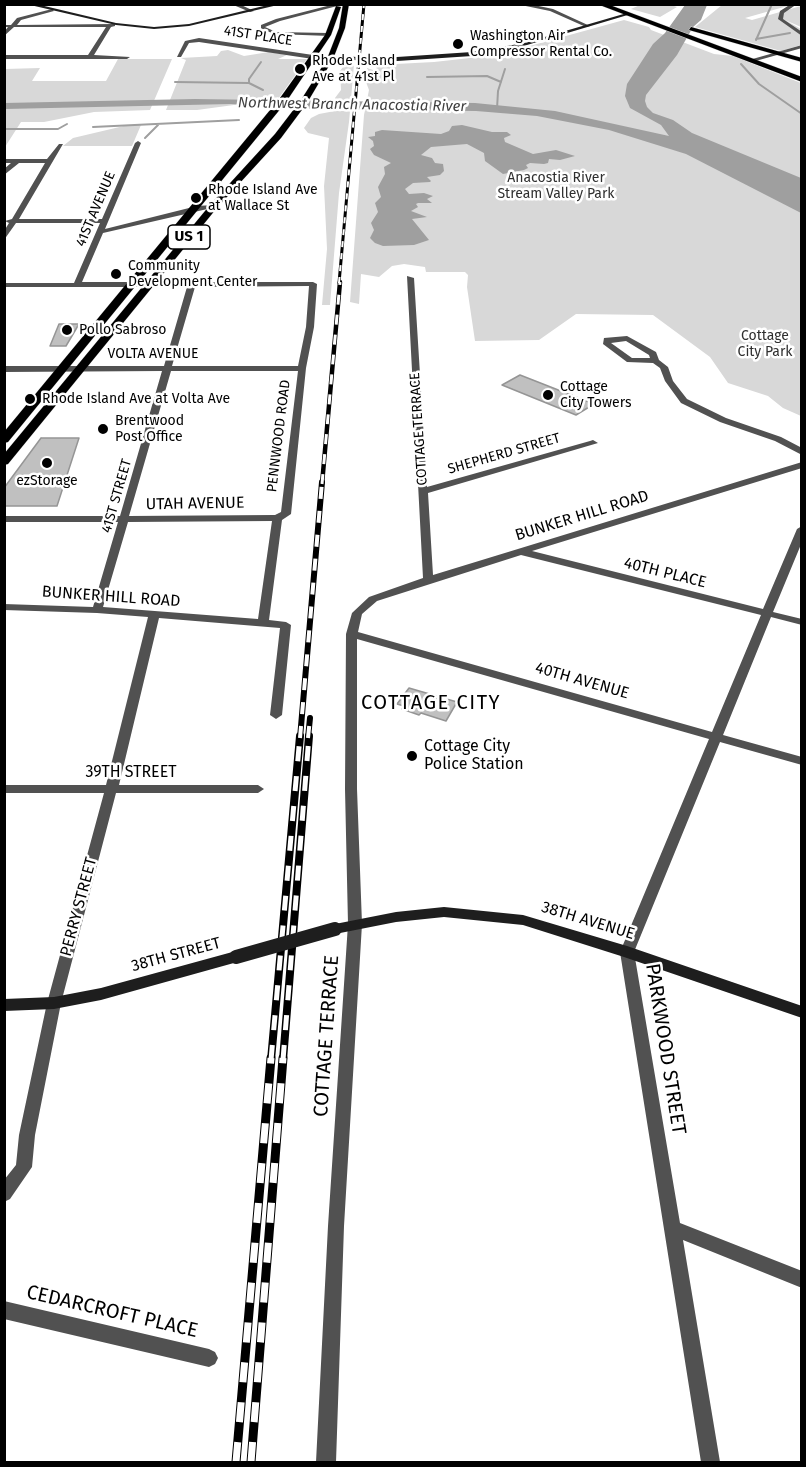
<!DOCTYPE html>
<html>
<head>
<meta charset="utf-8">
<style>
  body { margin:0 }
  #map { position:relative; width:806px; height:1467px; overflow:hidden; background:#fff; font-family:"Fira Sans",sans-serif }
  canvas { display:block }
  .frame { position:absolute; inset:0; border:6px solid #000; pointer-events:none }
</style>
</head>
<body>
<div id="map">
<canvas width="806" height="1467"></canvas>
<div class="frame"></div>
</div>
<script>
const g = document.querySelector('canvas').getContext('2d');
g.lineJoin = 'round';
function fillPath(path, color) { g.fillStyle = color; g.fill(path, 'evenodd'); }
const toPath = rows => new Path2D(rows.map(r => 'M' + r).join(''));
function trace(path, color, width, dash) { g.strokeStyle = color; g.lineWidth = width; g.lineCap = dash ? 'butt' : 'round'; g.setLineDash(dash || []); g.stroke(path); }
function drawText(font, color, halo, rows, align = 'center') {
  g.font = font + ' "Fira Sans",sans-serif'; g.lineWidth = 5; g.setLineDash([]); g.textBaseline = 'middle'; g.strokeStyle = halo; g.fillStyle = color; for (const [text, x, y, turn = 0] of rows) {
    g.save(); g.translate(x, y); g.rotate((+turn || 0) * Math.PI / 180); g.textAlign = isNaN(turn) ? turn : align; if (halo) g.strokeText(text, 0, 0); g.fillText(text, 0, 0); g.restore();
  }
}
fillPath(toPath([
  [640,5,671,5,677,7,660,17,631,9],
  [722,5,791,5,745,18,752,20,801,6,801,27,785,20,801,29,801,45,781,51,695,27],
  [624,20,649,27,651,30,714,54,733,56,801,83,801,416,783,408,768,396,728,383,710,357,653,315,576,314,539,340,475,341,467,287,468,275,465,272,426,272,425,267,404,264,392,266,379,277,361,274,359,304,350,302,364,115,369,90,366,82,367,68,376,71,377,65,434,62,497,55],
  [228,50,244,56,269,52,287,55,278,59,307,59,278,99,197,110,166,110,186,60,181,58,217,56,221,51],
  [118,59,172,59,150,110,94,112,44,122,21,122,5,147,5,69,40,68,32,81,106,81],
  [354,64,351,99,349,102,336,101,335,98,341,90,340,71,343,67],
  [335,111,350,111,349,122,339,193,330,305,322,305,327,249,324,186,329,138,308,133,304,128,311,118,319,114],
  [128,125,141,125,132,146,63,146,73,138]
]), '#d8d8d8');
fillPath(toPath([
  [685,5,707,5,701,20,693,27,677,55,646,95,645,101,647,107,653,113,673,120,692,133,801,178,801,213,686,154,609,130,537,116,476,111,311,109,231,104,5,109,4,103,195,99,475,103,555,111,669,136,661,125,630,108,625,96,627,84,653,44,665,33],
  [462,125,492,132,507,132,511,135,504,138,505,142,533,154,556,150,575,156,560,160,549,159,548,163,544,164,530,163,526,165,528,168,524,170,503,174,485,161,484,153,467,144,431,147,421,155,432,158,435,163,443,164,444,171,440,175,427,177,431,181,430,182,413,183,405,189,409,194,424,193,433,196,427,199,432,203,418,203,416,204,418,207,411,211,427,217,412,219,429,240,414,245,383,246,375,243,370,238,374,230,371,223,378,212,375,203,381,197,378,187,385,174,384,167,391,163,374,155,370,149,374,146,373,141,368,137,375,136,375,132,382,130,441,134,449,131,452,126]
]), '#9f9f9f');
trace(toPath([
  [756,39,790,33],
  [756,40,772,4],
  [741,64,759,84,802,114],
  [427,77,487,76,501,82],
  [175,82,249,83,263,90],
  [249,83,249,79,261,62],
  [497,109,498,91,505,69],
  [93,127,239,120],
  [4,129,58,129,67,124],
  [145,138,158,125]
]), '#9f9f9f', 2);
const building = toPath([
  [59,324,79,324,66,346,50,346,59,324],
  [520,375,594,404,576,415,502,385,520,375],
  [41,438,79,438,57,506,4,506,4,488,41,438],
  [409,688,457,702,446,721,421,713,419,715,402,709,404,706,397,704,409,688]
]);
fillPath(building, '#c0c0c0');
trace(building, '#959595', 1.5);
const primary = toPath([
  [343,4,349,4,345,28,333,59,307,103,281,138,216,209,8,464,4,465,4,454,210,205,275,134,301,100,327,59,339,28,343,4],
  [597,4,607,4,802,77,802,82,597,4],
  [336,6,341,7,331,35,286,102,8,442,4,443,4,432,280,98,325,35,336,6],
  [691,27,802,58,802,62,689,30,691,27]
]);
trace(primary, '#dbdbdb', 1);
fillPath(toPath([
  [231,4,239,4,254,11,250,12,231,4],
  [335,4,341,5,280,21,265,27,276,32,328,33,330,36,275,34,261,29,261,25,276,19,335,4],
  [516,4,529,4,553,9,590,26,586,27,550,11,516,4],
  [791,4,797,4,784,13,783,19,802,32,802,36,778,19,780,11,791,4],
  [52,9,54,11,21,20,17,25,115,24,115,26,111,27,94,55,130,57,127,59,4,59,4,55,88,55,106,27,14,27,4,36,4,32,8,27,4,27,4,25,11,25,17,18,52,9],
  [199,38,313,55,316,57,313,59,199,42,189,43,181,57,177,57,185,41,199,38],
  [802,45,802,48,752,62,749,60,802,45],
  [138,141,141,143,105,229,197,206,213,205,216,207,103,233,82,282,313,282,317,284,314,327,306,368,291,514,282,520,269,620,286,622,291,625,282,715,276,719,270,715,280,628,159,618,119,785,258,785,264,789,258,793,116,793,61,1003,35,1135,32,1167,10,1199,4,1202,4,1180,16,1165,19,1135,47,1003,104,793,4,793,4,785,106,785,148,617,97,613,4,610,4,604,93,607,118,522,4,522,4,516,120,516,162,371,4,372,4,366,164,366,187,287,4,287,4,283,74,283,100,223,16,223,4,240,4,231,9,223,5,221,12,219,45,163,19,163,4,175,4,169,11,163,4,163,4,159,47,159,59,144,63,144,19,219,102,219,135,143,138,141],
  [309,286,306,327,298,366,172,366,195,287,309,286],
  [171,371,298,371,281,512,275,515,129,516,171,371],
  [272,521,258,619,103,607,128,522,272,521],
  [407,276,414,278,427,487,590,441,593,440,598,443,428,493,433,575,802,462,802,468,532,551,763,609,797,529,802,526,802,542,773,612,802,619,802,625,771,617,723,735,802,757,802,765,720,742,634,952,680,1223,802,1271,802,1288,683,1240,720,1462,701,1462,620,952,709,739,357,639,357,789,362,924,344,1226,336,1462,316,1462,328,1226,348,924,345,789,346,634,352,613,369,597,423,578,407,276],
  [521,555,761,615,712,732,358,632,362,614,377,601,521,555],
  [627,336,656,352,659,360,668,367,673,381,687,399,726,418,781,437,802,448,802,455,775,441,720,422,681,403,665,381,660,368,653,363,627,362,603,344,604,338,627,336],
  [626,341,649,355,650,358,632,358,611,343,626,341],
  [4,1301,209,1349,215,1352,218,1358,215,1364,209,1367,4,1319,4,1301]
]), '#515151');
fillPath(toPath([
  [26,4,36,4,116,23,154,27,189,24,272,4,282,4,189,26,154,29,116,25,26,4],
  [627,13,631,14,527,45,472,56,382,62,310,57,313,55,382,58,472,52,524,43,627,13],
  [444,907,523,915,627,946,802,1006,802,1018,624,957,523,925,444,917,396,922,335,934,330,933,328,929,330,925,335,924,396,912,444,907],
  [236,951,241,953,243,957,241,961,101,1000,54,1009,4,1011,4,999,54,997,101,988,236,951]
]), '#1e1e1e');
fillPath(primary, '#000');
const railFar4 = toPath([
  [339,283,364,4]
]);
const railFar3 = toPath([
  [322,484,340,282]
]);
const railFar2 = toPath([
  [300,738,322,482],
  [308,738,310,718]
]);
const railFar1 = toPath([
  [271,1060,300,736],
  [283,1060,309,736]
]);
const rail = toPath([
  [236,1462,271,1058],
  [251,1462,283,1058]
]);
trace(railFar4, '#000', 3);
trace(railFar3, '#000', 4.5);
trace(railFar2, '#000', 6);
trace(railFar1, '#000', 8);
trace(rail, '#000', 9);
trace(railFar4, '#fff', 2, [6]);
trace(railFar3, '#fff', 3, [10]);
trace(railFar2, '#fff', 4, [12]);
trace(railFar1, '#fff', 5, [15]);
trace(rail, '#fff', 7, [20]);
trace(toPath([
  [236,957,335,929]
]), '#1e1e1e', 14);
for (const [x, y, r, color] of [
  [458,44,6,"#000"],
  [300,69,6,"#000"],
  [196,198,6,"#000"],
  [116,274,6,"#000"],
  [67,330,6,"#000"],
  [548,395,6,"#000"],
  [30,399,6,"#000"],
  [103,429,6,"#000"],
  [47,463,6,"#000"],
  [412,756,6,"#000"]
]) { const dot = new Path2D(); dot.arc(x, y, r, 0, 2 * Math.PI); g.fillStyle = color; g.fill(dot); trace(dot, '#fff', 2); }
drawText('14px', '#000', '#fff', [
  ["41ST PLACE",258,36,9],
  ["41ST AVENUE",96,209,-67],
  ["VOLTA AVENUE",153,354],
  ["COTTAGE TERRACE",419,429,-94],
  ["PENNWOOD ROAD",279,436,-83],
  ["SHEPHERD STREET",504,454,-16],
  ["41ST STREET",117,496,-74]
]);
drawText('14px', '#000', '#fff', [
  ["Washington Air",470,36],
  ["Compressor Rental Co.",470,52],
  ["Rhode Island",312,61],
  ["Ave at 41st Pl",312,77],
  ["Rhode Island Ave",208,190],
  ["at Wallace St",208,206],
  ["Community",128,266],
  ["Development Center",128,282],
  ["Pollo Sabroso",79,330],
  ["Cottage",560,387],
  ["City Towers",560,403],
  ["Rhode Island Ave at Volta Ave",42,399],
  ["Brentwood",115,421],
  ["Post Office",115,437],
  ["ezStorage",47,481,"center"]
], 'left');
drawText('14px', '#2f2f2f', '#fff', [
  ["Anacostia River",556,178],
  ["Stream Valley Park",556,194],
  ["Cottage",765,336],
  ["City Park",765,352]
]);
drawText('italic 15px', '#404040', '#fff', [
  ["Northwest Branch Anacostia River",352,105,1]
]);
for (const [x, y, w] of [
  [189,237,42]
]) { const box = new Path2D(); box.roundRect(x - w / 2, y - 12, w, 24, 4.5); g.fillStyle = '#fff'; g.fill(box); trace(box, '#000', 1.5); }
drawText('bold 15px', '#000', null, [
  ["US 1",189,237]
]);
drawText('16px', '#000', '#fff', [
  ["UTAH AVENUE",195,504,-1],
  ["BUNKER HILL ROAD",582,516,-17],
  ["40TH PLACE",665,573,14],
  ["BUNKER HILL ROAD",111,597,4],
  ["40TH AVENUE",582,681,16],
  ["39TH STREET",131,773],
  ["PERRY STREET",79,907,-75],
  ["38TH AVENUE",588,921,17],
  ["38TH STREET",176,955,-15]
]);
drawText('16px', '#000', '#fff', [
  ["Cottage City",424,747],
  ["Police Station",424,765]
], 'left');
g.letterSpacing = '1.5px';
drawText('20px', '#000', '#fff', [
  ["COTTAGE CITY",431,703]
]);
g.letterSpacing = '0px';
drawText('20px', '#000', '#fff', [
  ["COTTAGE TERRACE",327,1036,-86],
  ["PARKWOOD STREET",665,1049,81],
  ["CEDARCROFT PLACE",112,1312,13]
]);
</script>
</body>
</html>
